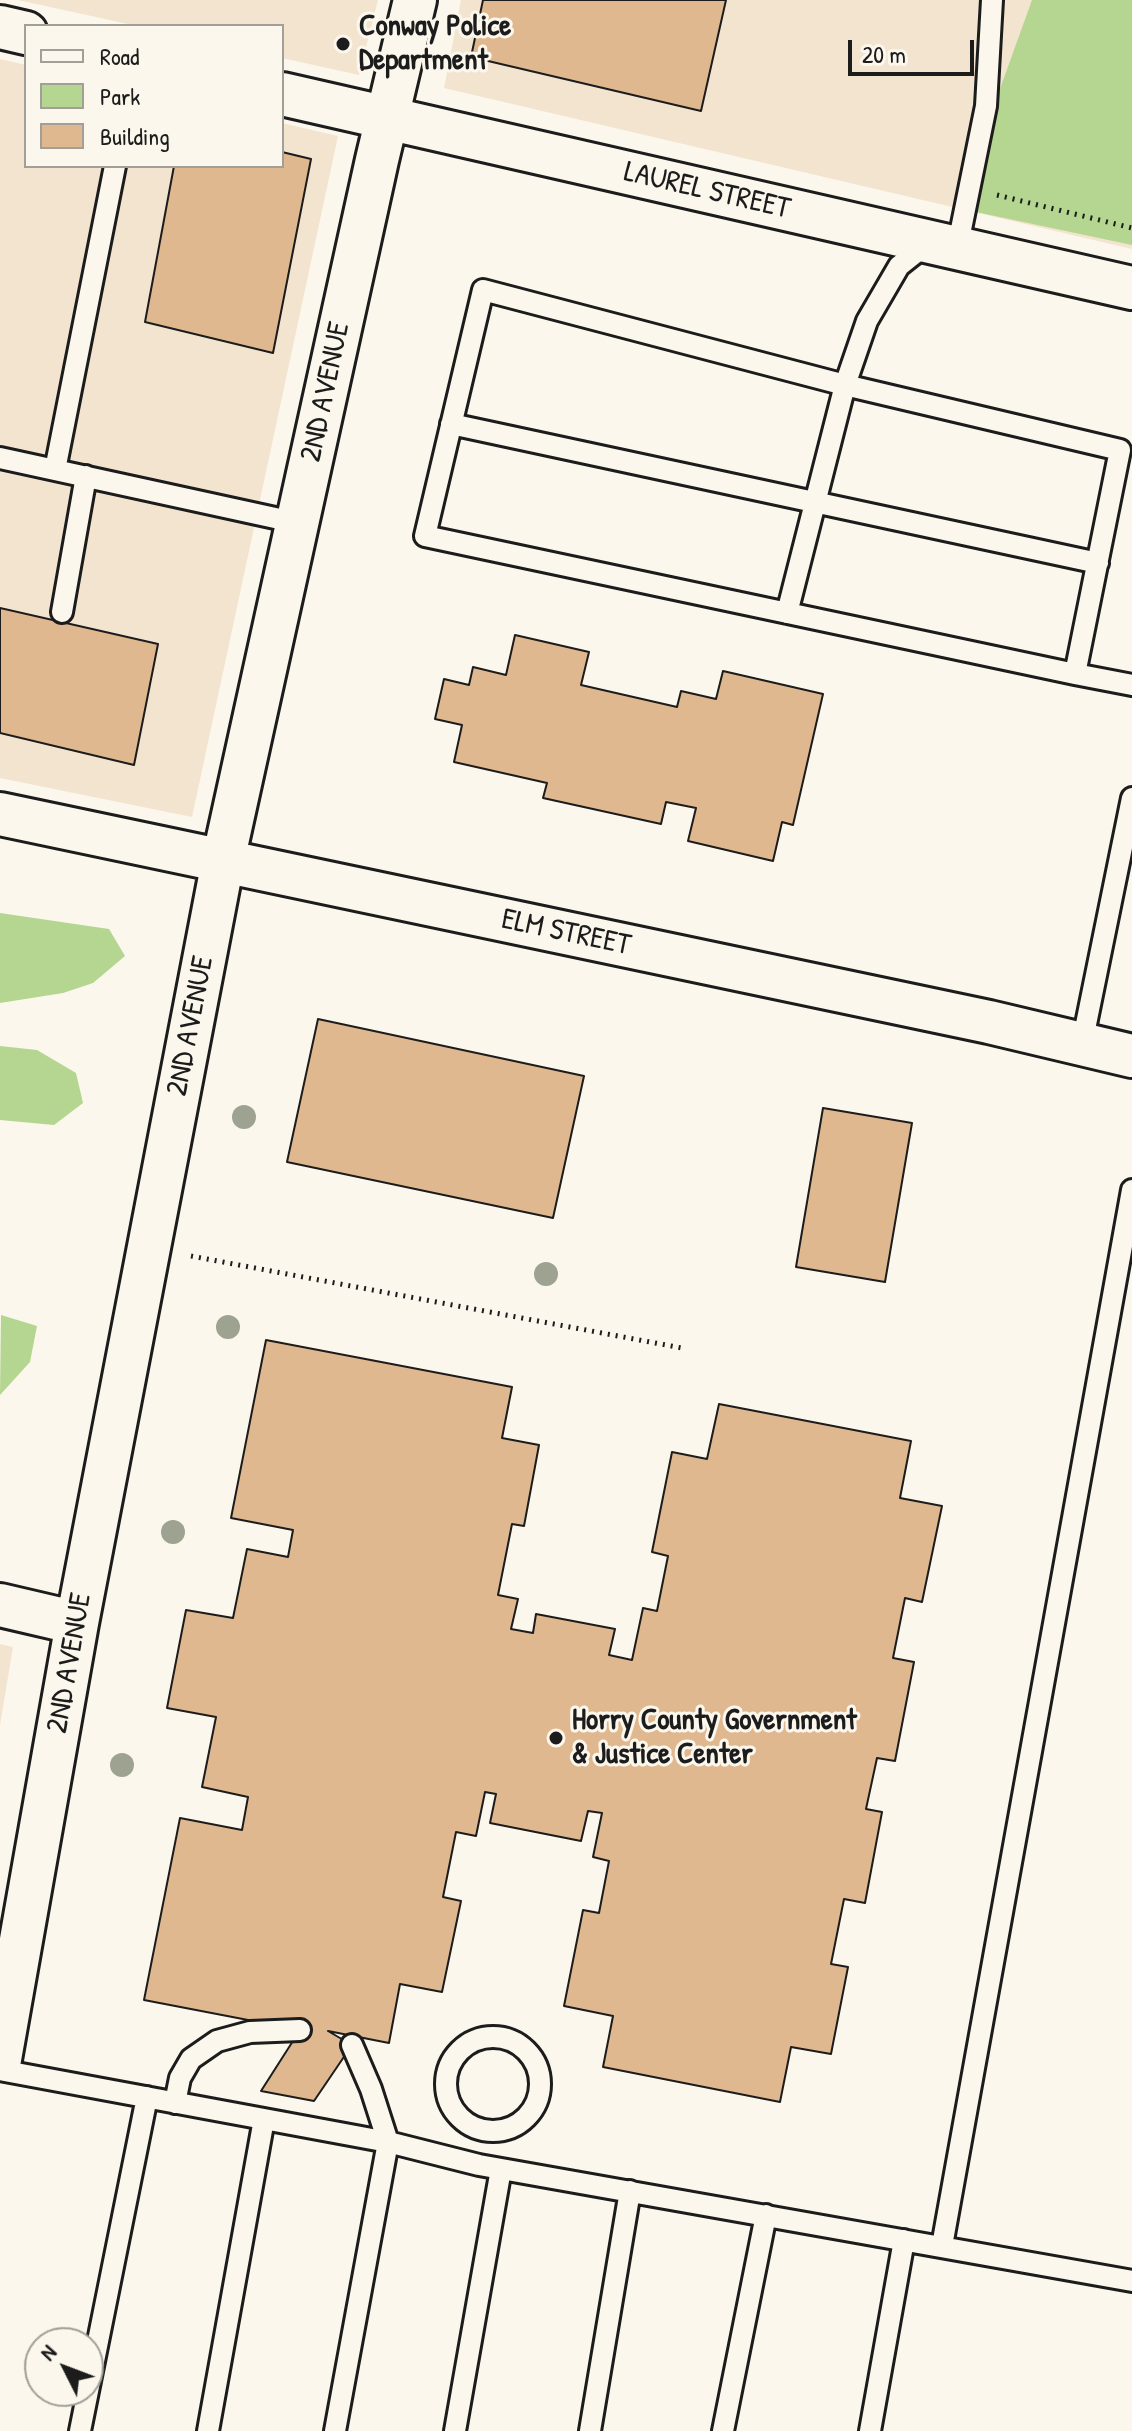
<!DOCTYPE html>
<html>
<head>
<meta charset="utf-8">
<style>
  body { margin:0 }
  #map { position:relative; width:1132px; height:2431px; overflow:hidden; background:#fbf7ec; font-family:"Patrick Hand",sans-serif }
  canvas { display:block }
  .legend { position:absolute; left:24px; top:24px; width:260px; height:144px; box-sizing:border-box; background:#fbf7ec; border:2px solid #a29f99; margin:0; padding:10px 14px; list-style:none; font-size:24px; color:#1c1c1c }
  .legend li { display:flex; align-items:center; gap:16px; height:40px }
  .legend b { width:40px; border:2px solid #a29f99 }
  .north { position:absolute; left:24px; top:2327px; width:80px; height:80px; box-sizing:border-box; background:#fbf7ec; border:2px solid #a29f99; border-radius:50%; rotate:312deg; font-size:22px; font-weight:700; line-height:32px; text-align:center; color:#1c1c1c }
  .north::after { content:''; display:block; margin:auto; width:28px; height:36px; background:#1c1c1c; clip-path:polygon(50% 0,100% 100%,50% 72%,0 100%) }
  .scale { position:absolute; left:848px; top:40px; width:126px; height:36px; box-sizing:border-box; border:4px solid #1c1c1c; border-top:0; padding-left:10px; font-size:24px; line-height:28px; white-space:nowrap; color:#1c1c1c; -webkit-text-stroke:6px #fbf7ec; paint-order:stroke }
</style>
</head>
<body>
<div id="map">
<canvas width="1132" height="2431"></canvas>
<ul class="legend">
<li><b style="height:10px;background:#fbf7ec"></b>Road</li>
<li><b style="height:22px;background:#b4d690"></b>Park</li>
<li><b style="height:22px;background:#e0b890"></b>Building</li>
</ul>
<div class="north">N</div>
<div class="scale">20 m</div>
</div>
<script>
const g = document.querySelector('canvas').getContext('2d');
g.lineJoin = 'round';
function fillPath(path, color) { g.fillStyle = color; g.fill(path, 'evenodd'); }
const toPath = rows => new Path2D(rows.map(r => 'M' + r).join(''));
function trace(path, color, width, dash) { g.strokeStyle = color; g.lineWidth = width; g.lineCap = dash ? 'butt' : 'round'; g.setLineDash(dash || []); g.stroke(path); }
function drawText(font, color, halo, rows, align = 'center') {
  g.font = font + ' "Patrick Hand",sans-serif'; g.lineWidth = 6; g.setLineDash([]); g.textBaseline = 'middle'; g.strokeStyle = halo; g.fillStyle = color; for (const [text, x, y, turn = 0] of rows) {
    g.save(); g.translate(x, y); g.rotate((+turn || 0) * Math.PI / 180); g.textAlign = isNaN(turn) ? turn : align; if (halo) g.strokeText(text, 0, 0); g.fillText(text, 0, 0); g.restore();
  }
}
fillPath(toPath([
  [18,0,378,0,359,75,282,58,282,26,137,26],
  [461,0,1132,0,1132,249,444,88],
  [0,59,26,65,26,166,282,166,282,123,338,136,192,817,0,778],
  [0,1644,13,1647,0,1725]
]), '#f3e4d0');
fillPath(toPath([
  [1032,0,1132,0,1132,245,957,208],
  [0,913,109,929,125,956,93,983,63,993,0,1003],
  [0,1046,37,1050,76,1073,83,1103,54,1125,0,1120],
  [1,1315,37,1326,30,1362,0,1395]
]), '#b4d690');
const building = toPath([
  [483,0,726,0,701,111,471,57,483,0],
  [282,152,311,159,273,353,145,322,174,166,282,166,282,152],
  [0,608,158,644,134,765,0,733,0,608],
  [515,635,589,652,581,685,677,707,681,691,716,699,723,671,823,694,793,825,782,822,773,861,688,841,696,808,666,802,661,824,543,798,547,783,454,762,462,725,435,719,444,679,469,685,473,667,506,675,515,635],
  [318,1019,584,1076,553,1218,287,1162,318,1019],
  [823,1108,912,1123,885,1282,796,1267,823,1108],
  [266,1340,512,1387,502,1438,539,1445,524,1526,512,1524,498,1595,518,1599,511,1629,533,1633,536,1614,615,1629,609,1655,632,1660,643,1608,657,1611,668,1556,652,1552,672,1452,707,1459,719,1404,911,1441,900,1498,942,1506,922,1602,905,1598,893,1658,914,1662,895,1761,877,1758,866,1809,882,1812,865,1903,844,1899,831,1964,848,1967,831,2054,791,2047,780,2102,603,2067,613,2016,564,2006,583,1910,599,1913,609,1861,593,1857,602,1813,588,1811,581,1841,490,1823,496,1794,485,1792,476,1836,456,1832,443,1897,461,1901,442,1992,400,1984,389,2043,328,2031,352,2045,314,2101,261,2091,300,2030,144,2000,180,1818,242,1830,248,1797,202,1787,216,1717,167,1708,186,1610,233,1618,247,1549,288,1557,293,1530,231,1518,266,1340]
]);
fillPath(building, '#e0b890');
trace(building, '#1c1c1c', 2);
const lane = toPath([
  [957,249,986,106,992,0],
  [451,424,1098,563],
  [0,458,298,523],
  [55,470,115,166],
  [62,612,86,476],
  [787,613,845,385,867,321,899,266,928,243],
  [1075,674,1120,450,845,385,483,290,425,536,1075,674,1132,685],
  [1082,1044,1132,798],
  '446 2084a47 47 0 1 1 94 0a47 47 0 1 1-94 0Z',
  [0,2070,388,2142,479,2165,1132,2281],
  [175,2103,180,2078,191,2059,217,2041,250,2032,300,2030],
  [942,2246,1132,1190],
  [80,2431,147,2097],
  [208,2431,264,2119],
  [335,2431,388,2142,371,2089,352,2045],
  [455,2431,501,2169],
  [590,2431,630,2191],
  [723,2431,766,2215],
  [870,2431,904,2240]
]);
const street = toPath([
  [0,27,26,33],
  [282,94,1132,288],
  [0,814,989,1022,1132,1056],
  [0,1605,77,1623],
  [0,2059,77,1623,223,861,377,160,415,0]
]);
trace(lane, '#1c1c1c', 26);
trace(street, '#1c1c1c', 48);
trace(toPath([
  [997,195,1132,228],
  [191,1256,682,1348]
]), '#1c1c1c', 5, [2, 6]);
trace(lane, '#fbf7ec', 20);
trace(street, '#fbf7ec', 42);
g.fillStyle = '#9ea290';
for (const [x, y] of [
  [244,1117],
  [546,1274],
  [228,1327],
  [173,1532],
  [122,1765]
]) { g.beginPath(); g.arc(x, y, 12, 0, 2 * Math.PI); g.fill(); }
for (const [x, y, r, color] of [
  [343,44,8,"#1c1c1c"],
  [556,1738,8,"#1c1c1c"]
]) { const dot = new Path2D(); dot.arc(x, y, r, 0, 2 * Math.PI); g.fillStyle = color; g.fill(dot); trace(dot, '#fbf7ec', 3); }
drawText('bold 30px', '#1c1c1c', '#fbf7ec', [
  ["Conway Police",359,27],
  ["Department",359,61],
  ["Horry County Government",572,1721],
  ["& Justice Center",572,1755]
], 'left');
drawText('30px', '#1c1c1c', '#fbf7ec', [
  ["LAUREL STREET",707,191,13],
  ["2ND AVENUE",326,392,-78],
  ["ELM STREET",566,933,12],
  ["2ND AVENUE",191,1026,-79],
  ["2ND AVENUE",70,1663,-80]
]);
</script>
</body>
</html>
